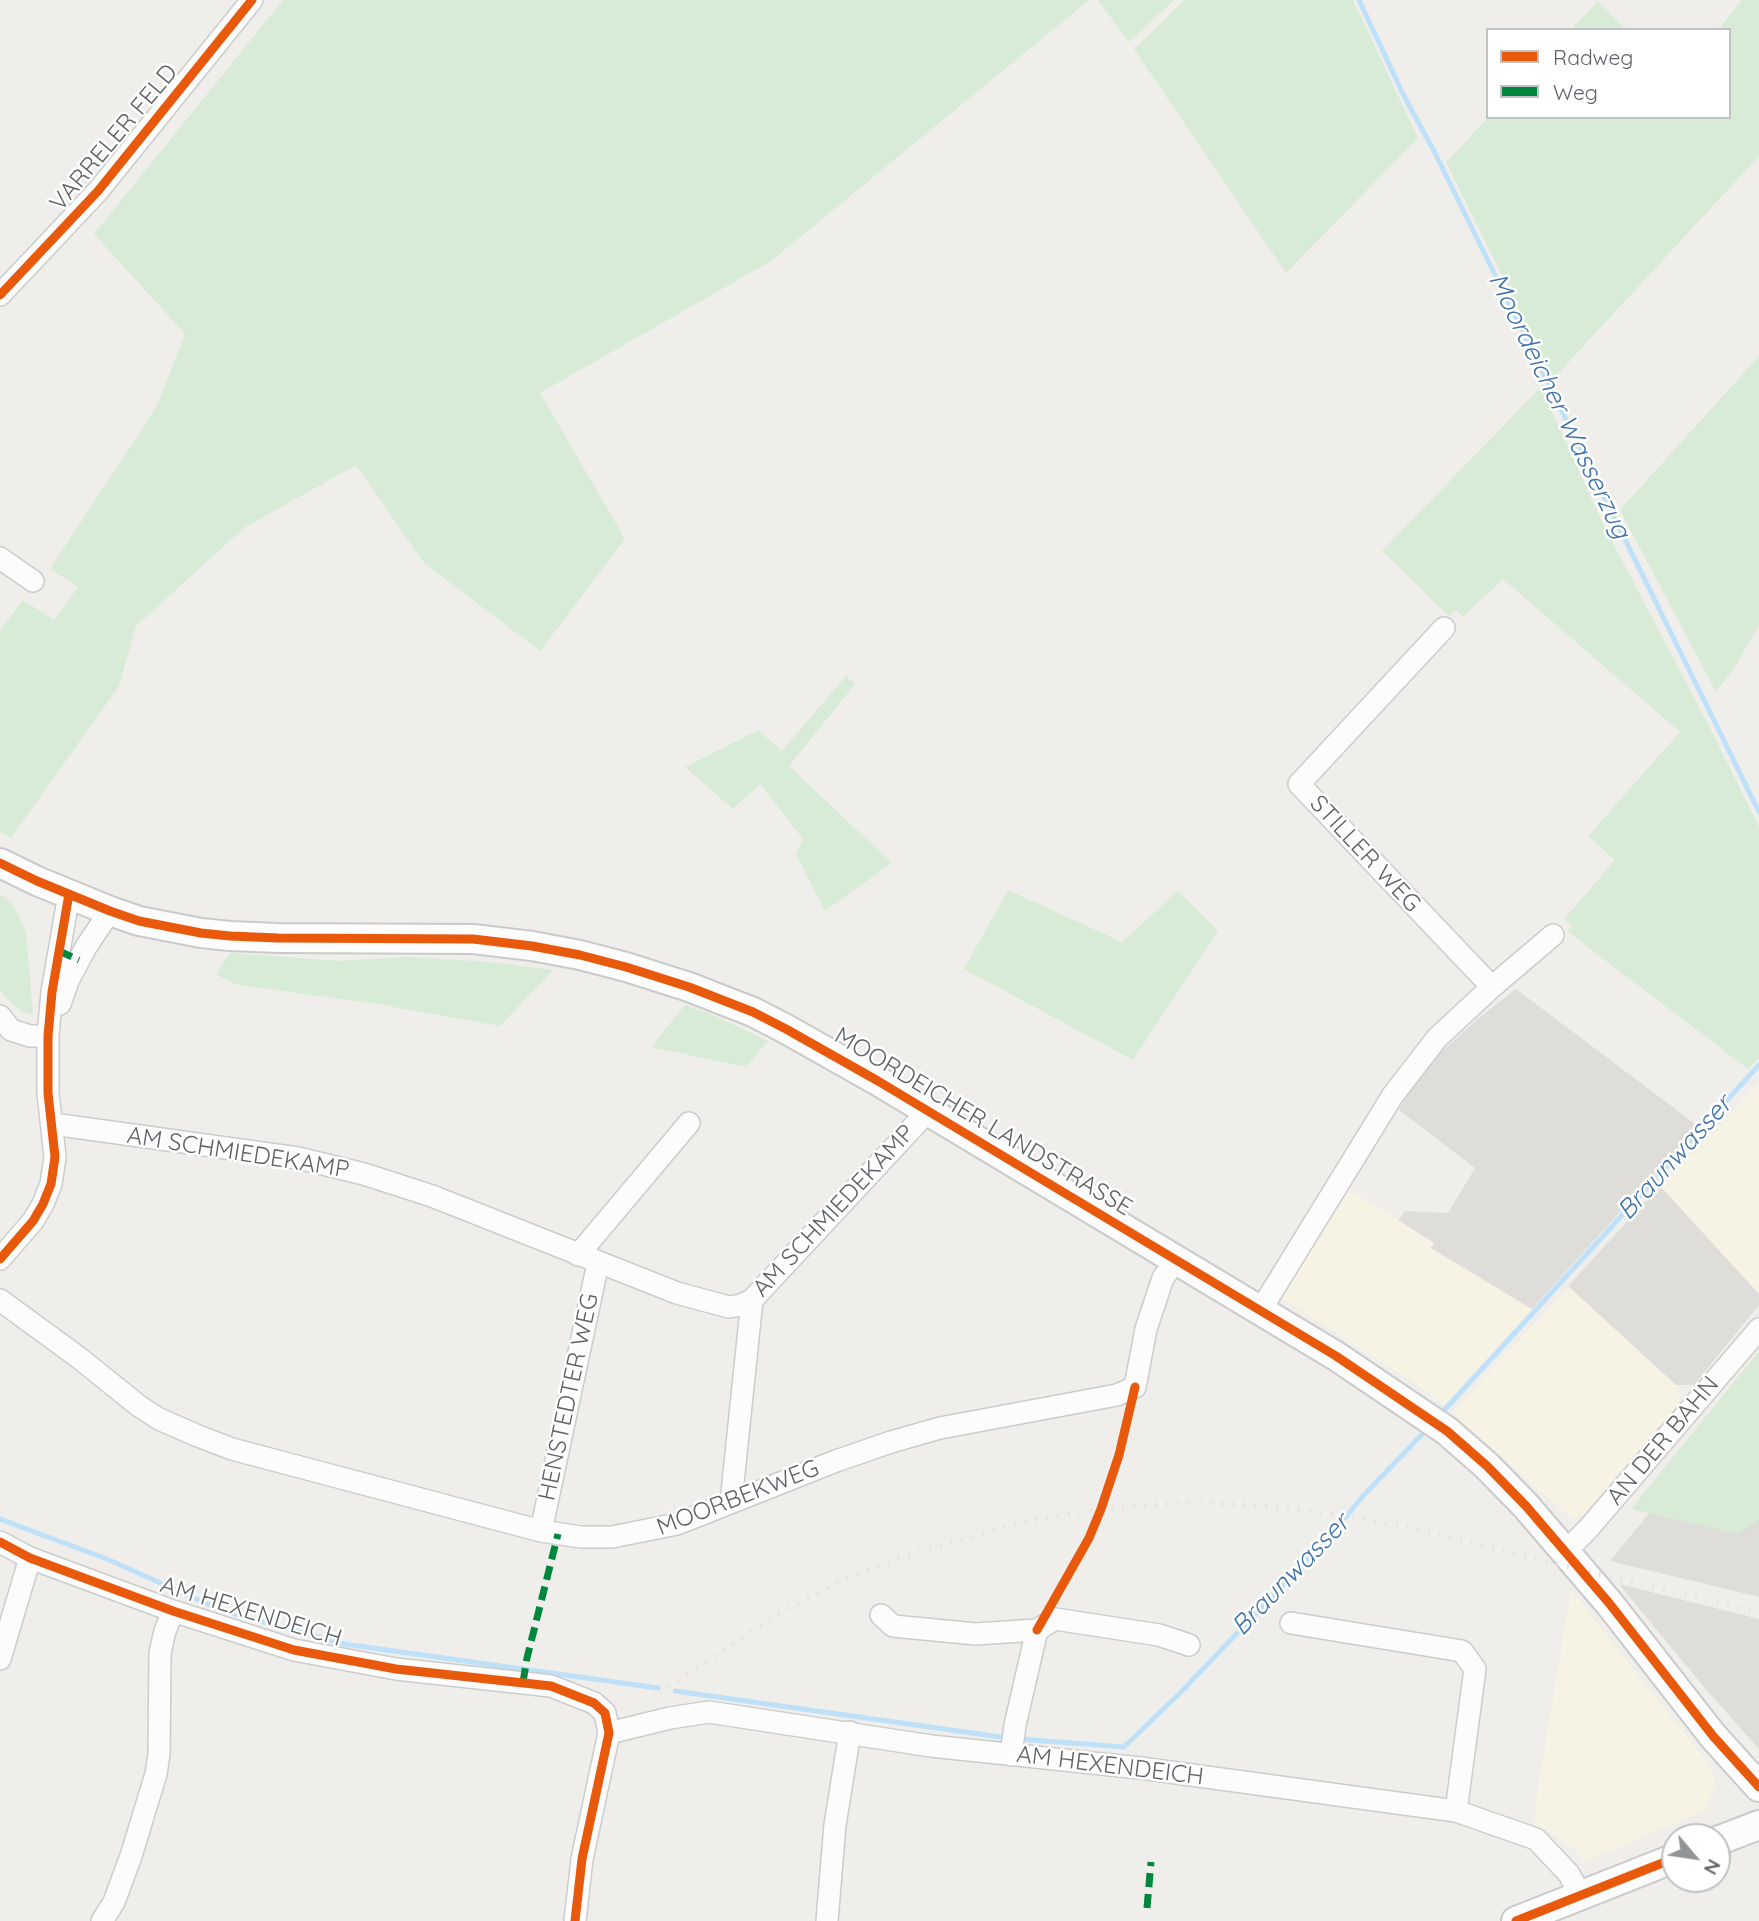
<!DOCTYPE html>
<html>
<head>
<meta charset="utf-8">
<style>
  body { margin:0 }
  #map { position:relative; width:1759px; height:1921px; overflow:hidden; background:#efeeea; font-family:Quicksand,sans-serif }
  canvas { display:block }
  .legend { position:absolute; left:1486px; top:28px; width:245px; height:91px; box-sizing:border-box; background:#fff; border:2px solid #bfc1c3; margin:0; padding:9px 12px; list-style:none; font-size:21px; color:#5f6368 }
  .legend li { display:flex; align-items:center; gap:14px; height:35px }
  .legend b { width:35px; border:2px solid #bfc1c3 }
  .north { position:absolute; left:1661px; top:1823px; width:70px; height:70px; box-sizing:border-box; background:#fff; border:2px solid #bfc1c3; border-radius:50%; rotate:119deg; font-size:19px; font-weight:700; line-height:28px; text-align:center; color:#5f6368 }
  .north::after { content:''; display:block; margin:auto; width:24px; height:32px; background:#919496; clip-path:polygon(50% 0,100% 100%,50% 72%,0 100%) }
</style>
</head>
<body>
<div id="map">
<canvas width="1759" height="1921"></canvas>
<ul class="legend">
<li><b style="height:9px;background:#e8590c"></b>Radweg</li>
<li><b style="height:9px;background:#00873e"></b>Weg</li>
</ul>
<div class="north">N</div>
</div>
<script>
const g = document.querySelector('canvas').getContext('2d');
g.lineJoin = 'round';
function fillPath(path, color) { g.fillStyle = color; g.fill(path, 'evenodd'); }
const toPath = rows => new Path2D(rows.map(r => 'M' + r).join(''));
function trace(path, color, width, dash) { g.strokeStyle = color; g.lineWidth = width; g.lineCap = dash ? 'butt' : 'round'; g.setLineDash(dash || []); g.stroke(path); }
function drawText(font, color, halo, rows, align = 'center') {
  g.font = font + ' Quicksand,sans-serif'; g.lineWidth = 5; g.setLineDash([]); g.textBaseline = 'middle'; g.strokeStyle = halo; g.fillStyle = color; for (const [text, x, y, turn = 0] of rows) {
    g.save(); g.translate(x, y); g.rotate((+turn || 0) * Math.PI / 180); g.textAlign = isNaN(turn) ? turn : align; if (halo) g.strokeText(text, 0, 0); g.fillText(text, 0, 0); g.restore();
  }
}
fillPath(toPath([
  [1759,1083,1759,1305,1694,1385,1676,1386,1681,1401,1584,1514,1573,1520,1452,1412],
  [1348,1189,1434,1243,1431,1249,1532,1309,1444,1405,1413,1382,1282,1298],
  [1571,1590,1702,1756,1713,1772,1714,1786,1706,1810,1584,1862,1575,1851,1555,1835,1535,1825,1535,1805]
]), '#f7f3e4');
fillPath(toPath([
  [1516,989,1698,1126,1532,1309,1431,1248,1434,1243,1398,1220,1405,1211,1448,1213,1475,1168,1399,1110,1412,1087,1436,1056,1479,1018],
  [1660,1186,1759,1294,1759,1305,1694,1385,1676,1385,1568,1286],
  [1759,1379,1759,1597,1610,1561],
  [1619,1584,1759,1619,1759,1749,1704,1687]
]), '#dfddda');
fillPath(toPath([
  [283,0,1089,0,771,261,540,393,625,539,540,651,424,563,356,465,244,528,136,626,119,686,11,838,0,832,0,630,23,600,54,620,78,587,50,569,157,406,185,334,94,234],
  [1098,0,1174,0,1129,42],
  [1185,0,1353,0,1418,138,1286,273,1134,49],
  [1742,0,1759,0,1759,156,1553,379,1446,162,1489,117,1729,117,1729,30,1718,30],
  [1598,1,1626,30,1571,30],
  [1759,356,1759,625,1735,667,1716,692,1620,510],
  [1541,387,1602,522,1712,732,1759,827,1759,1058,1748,1069,1567,931,1572,925,1564,919,1615,860,1588,836,1680,732,1503,579,1463,617,1456,610,1449,616,1382,551],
  [846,676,855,684,789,766,892,863,825,911,796,854,803,839,760,784,733,809,685,767,758,730,782,751],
  [1008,890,1122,942,1178,891,1218,931,1133,1060,964,969],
  [0,894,12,903,26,932,33,1015,22,1012,7,999,0,989],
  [230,953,339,961,408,957,490,962,553,970,500,1026,377,1004,234,984,216,974],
  [685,1005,713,1015,768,1041,746,1067,651,1047],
  [1759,1351,1759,1519,1739,1534,1631,1509]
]), '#d8ebd6');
trace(toPath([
  [1359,0,1403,94,1435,153,1759,812],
  [1439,1416,1759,1065],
  [0,1519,107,1559,221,1610,344,1644,658,1688],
  [675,1691,1008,1738],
  [1018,1739,1124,1747,1181,1692,1330,1536,1363,1496,1428,1428]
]), '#bfe0f9', 5);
const minor = toPath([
  [0,295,98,191,252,0],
  [0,558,33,581],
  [1444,628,1299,784,1492,987],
  [60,1004,68,981,86,947,110,911],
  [0,1016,11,1030,30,1036,48,1036],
  [53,1124,298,1158,364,1174,432,1196,677,1293,729,1307,741,1305,752,1300,928,1111],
  [578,1255,689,1123],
  [0,1259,33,1221,43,1204,51,1184,55,1157,48,1093,48,1036,52,992,69,894],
  [0,1300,78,1357,139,1406,159,1419,198,1436,232,1449,541,1531,581,1537,612,1537,677,1524,836,1461,891,1442,940,1428,1117,1395,1135,1387,1146,1329,1163,1278,1176,1260],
  [1260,1311,1393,1095,1437,1038,1492,987,1553,935],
  [731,1502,752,1300],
  [541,1531,598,1263],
  [0,1542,30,1558,173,1611,294,1650,396,1669,551,1686,594,1703,605,1713,609,1733,582,1859,575,1921],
  [1566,1551,1588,1529,1759,1329],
  [881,1615,893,1626,976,1634,1037,1630,1015,1725,1011,1755],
  [1291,1623,1462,1651,1475,1669,1456,1811],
  [1037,1630,1055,1619,1159,1635,1189,1645],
  [0,1659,30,1558],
  [609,1733,670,1718,709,1712,931,1746,1140,1768,1456,1811,1536,1839,1569,1874,1581,1896],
  [102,1921,114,1902,131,1856,156,1774,159,1754,160,1653,165,1631,173,1611],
  [827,1921,835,1825,850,1732]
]);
const secondary = toPath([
  [0,863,37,881,110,911,139,921,201,933,230,936,278,938,473,939,532,946,580,955,626,967,689,987,753,1012,786,1029,878,1081,1336,1356,1447,1431,1487,1466,1526,1506,1609,1603,1713,1736,1759,1787],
  [1717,1841,1759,1825],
  [1516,1921,1675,1858]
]);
trace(minor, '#cbcccc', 24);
trace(secondary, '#cacacb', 32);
trace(minor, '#fdfcfc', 21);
trace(secondary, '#fdfcfc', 28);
trace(toPath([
  [659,1693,776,1615,842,1580,903,1557,1027,1521,1101,1509,1147,1505,1196,1503,1257,1505,1353,1517,1406,1527,1759,1613]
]), '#e4e4e4', 5, [2, 9]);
trace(toPath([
  [59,951,79,960],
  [523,1682,527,1658,558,1534],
  [1147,1908,1151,1862]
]), '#00873e', 7, [14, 7]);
trace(toPath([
  [0,295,98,191,252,0],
  [0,863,37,881,110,911,139,921,201,933,230,936,278,938,473,939,532,946,580,955,626,967,689,987,753,1012,786,1029,878,1081,1336,1356,1447,1431,1487,1466,1526,1506,1609,1603,1713,1736,1759,1787],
  [0,1259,33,1221,43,1204,51,1184,55,1157,48,1093,48,1036,52,992,69,894],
  [0,1542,30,1558,173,1611,294,1650,396,1669,551,1686,594,1703,605,1713,609,1733,582,1859,575,1921],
  [1037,1630,1089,1538,1101,1509,1119,1455,1135,1387],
  [1516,1921,1675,1858]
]), '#e8590c', 9);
drawText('24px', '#5f6368', '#fff', [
  ["VARRELER FELD",114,138,-50],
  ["STILLER WEG",1365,854,47],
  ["MOORDEICHER LANDSTRASSE",983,1122,31],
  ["AM SCHMIEDEKAMP",238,1153,9],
  ["AM SCHMIEDEKAMP",834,1211,-47],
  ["HENSTEDTER WEG",569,1397,-78],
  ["AN DER BAHN",1663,1441,-50],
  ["MOORBEKWEG",738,1498,-21],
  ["AM HEXENDEICH",251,1612,17],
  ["AM HEXENDEICH",1110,1766,7]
]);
drawText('italic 26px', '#4174aa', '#fff', [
  ["Moordeicher Wasserzug",1559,406,64],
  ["Braunwasser",1675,1158,-48],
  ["Braunwasser",1291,1575,-46]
]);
</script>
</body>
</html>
